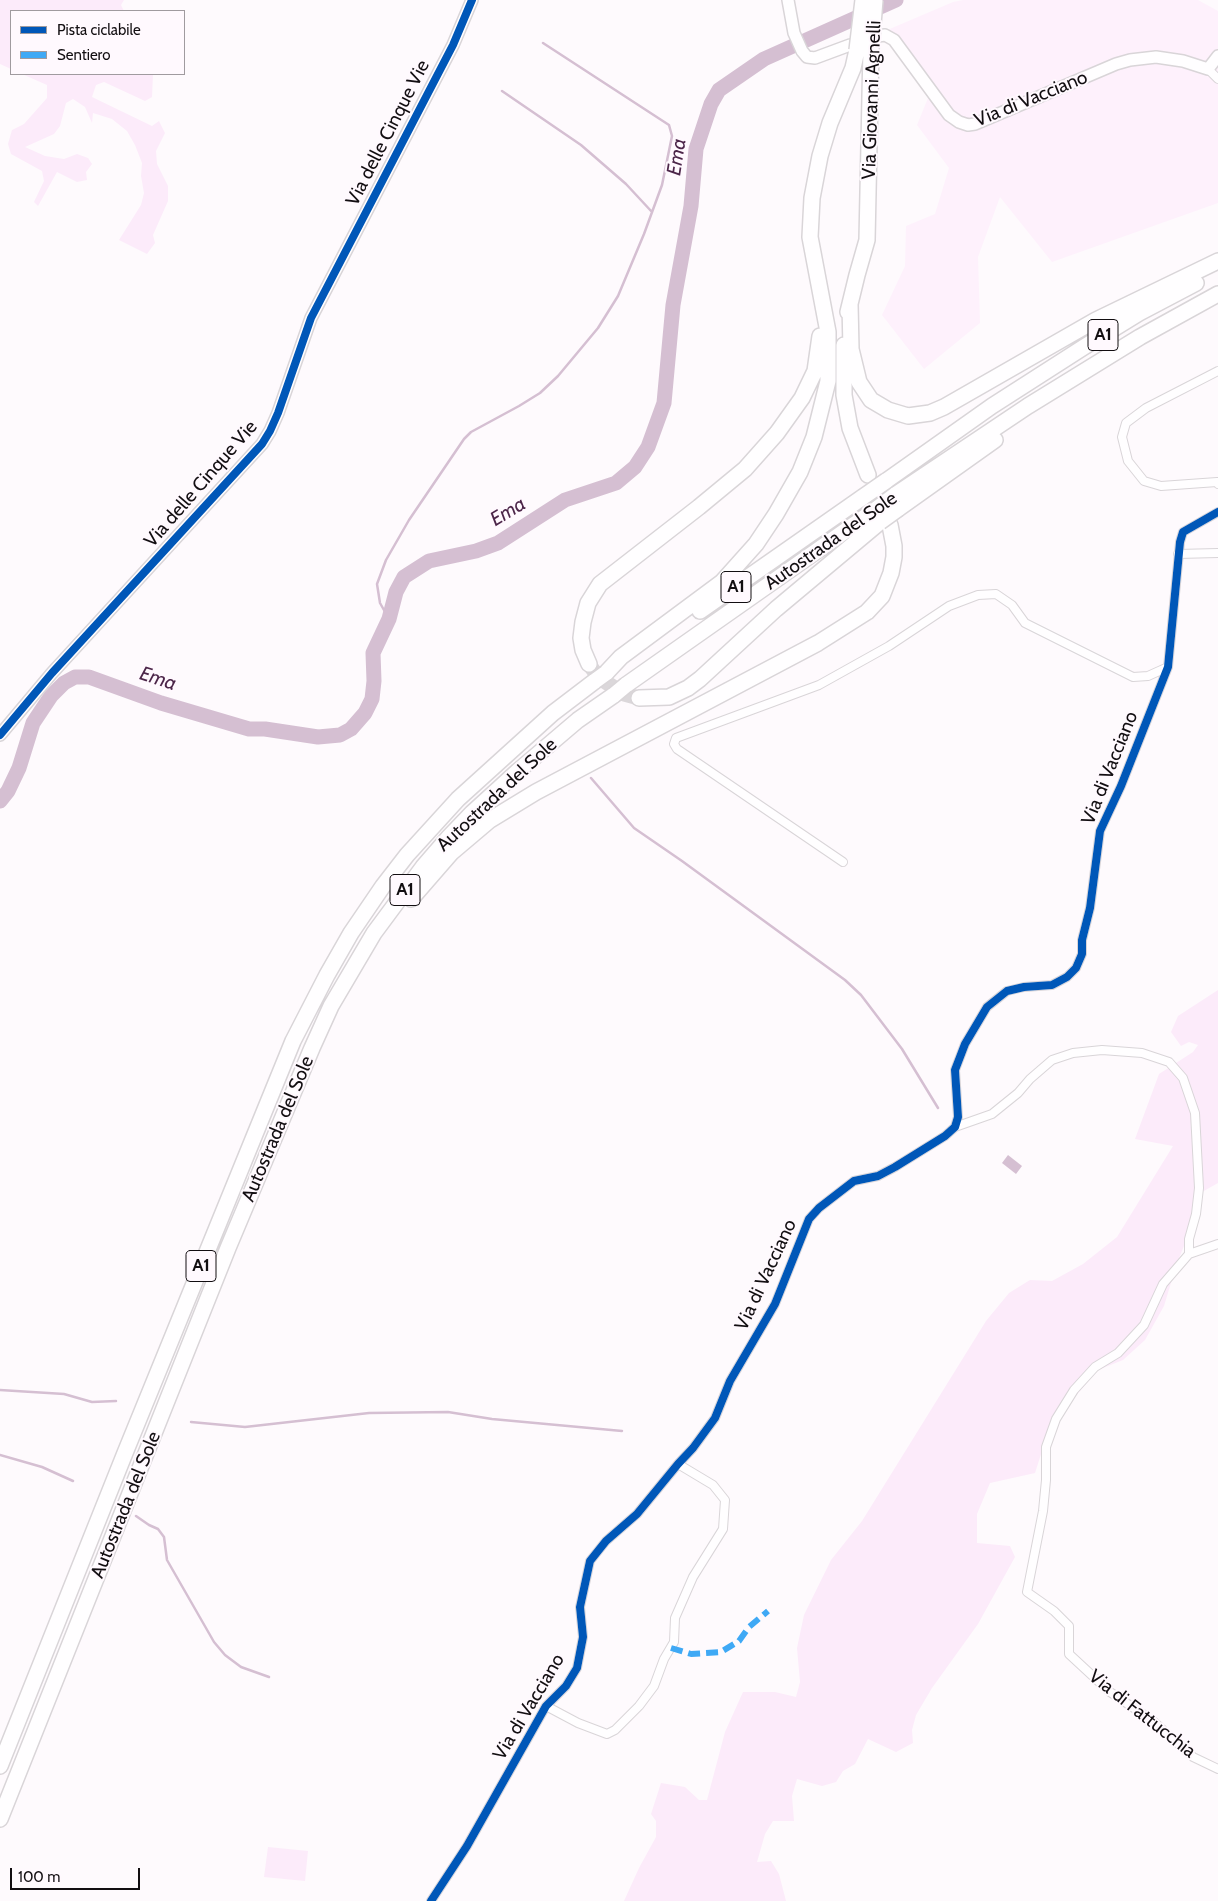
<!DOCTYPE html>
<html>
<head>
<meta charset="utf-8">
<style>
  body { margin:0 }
  #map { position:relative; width:1218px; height:1901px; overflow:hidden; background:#fefafd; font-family:Cabin,sans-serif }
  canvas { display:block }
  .legend { position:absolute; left:10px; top:10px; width:175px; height:65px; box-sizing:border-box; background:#fff9fe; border:1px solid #a09b9f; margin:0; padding:6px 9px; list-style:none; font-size:15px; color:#120e11 }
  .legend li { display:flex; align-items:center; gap:10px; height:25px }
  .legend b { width:25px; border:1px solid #a09b9f }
  .scale { position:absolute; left:10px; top:1868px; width:130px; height:22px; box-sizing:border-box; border:2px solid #120e11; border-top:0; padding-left:6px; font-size:15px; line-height:18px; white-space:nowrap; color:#120e11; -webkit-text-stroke:4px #fff9fe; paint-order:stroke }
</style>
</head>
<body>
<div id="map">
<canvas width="1218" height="1901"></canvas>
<ul class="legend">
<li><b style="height:6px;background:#0057b8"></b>Pista ciclabile</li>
<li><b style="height:6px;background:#3fa9f5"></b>Sentiero</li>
</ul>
<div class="scale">100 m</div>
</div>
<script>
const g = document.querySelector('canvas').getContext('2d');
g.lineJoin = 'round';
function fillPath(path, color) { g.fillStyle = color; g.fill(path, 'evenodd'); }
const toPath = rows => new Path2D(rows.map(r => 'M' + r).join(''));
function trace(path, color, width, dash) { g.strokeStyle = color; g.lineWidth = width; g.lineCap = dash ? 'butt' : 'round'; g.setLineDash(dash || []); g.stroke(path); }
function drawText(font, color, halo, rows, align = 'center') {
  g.font = font + ' Cabin,sans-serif'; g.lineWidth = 4; g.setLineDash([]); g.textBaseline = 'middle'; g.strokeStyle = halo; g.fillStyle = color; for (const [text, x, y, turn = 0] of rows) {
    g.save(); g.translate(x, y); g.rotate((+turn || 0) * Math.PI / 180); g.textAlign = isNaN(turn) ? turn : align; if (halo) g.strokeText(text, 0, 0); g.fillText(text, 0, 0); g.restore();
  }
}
fillPath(toPath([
  [963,0,1198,0,1218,11,1218,203,1052,262,1000,197,978,257,980,323,924,369,882,315,905,266,906,226,935,214,949,168,917,125,928,98,885,31,953,2]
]), '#fef1fc');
fillPath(toPath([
  [0,0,124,0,121,5,124,11,11,11,11,69,0,64],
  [22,74,153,74,152,97,145,101,104,82,96,85,92,97,152,126,159,121,165,133,156,151,157,164,168,186,168,201,153,235,155,243,147,254,119,240,141,205,144,193,141,176,142,163,135,145,127,131,112,119,93,113,92,123,85,107,73,99,66,103,60,126,54,134,25,147,45,156,64,159,77,154,88,158,92,164,86,172,87,180,77,182,57,172,38,206,34,202,44,181,42,171,11,154,8,144,12,130,24,124,47,98,47,85],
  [1218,990,1218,1183,1195,1196,1186,1241,1177,1263,1164,1306,1145,1340,1123,1360,1098,1370,1050,1426,1035,1473,990,1483,977,1514,977,1543,1010,1546,1015,1557,978,1624,932,1688,916,1715,912,1730,913,1743,896,1752,868,1739,855,1764,843,1771,836,1782,822,1786,797,1779,792,1796,794,1821,773,1821,765,1834,757,1862,771,1861,779,1874,786,1901,624,1901,639,1868,656,1837,656,1821,651,1814,661,1783,685,1787,699,1800,707,1800,725,1732,743,1692,775,1692,796,1697,800,1682,797,1648,804,1615,831,1560,862,1521,986,1321,1009,1293,1030,1280,1052,1281,1083,1264,1117,1237,1173,1146,1135,1139,1159,1074,1193,1052,1198,1045,1189,1042,1181,1046,1171,1032,1178,1016],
  [268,1847,308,1851,305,1881,264,1877]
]), '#fcebfa');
fillPath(toPath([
  [1008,1155,1022,1166,1016,1174,1002,1163]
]), '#d5bfd2');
trace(toPath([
  [502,91,581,145,626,184,652,212],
  [389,619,380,603,377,584,386,560,409,520,464,439,471,432,519,406,540,393,558,376,598,328,618,296,644,234,662,185,672,136,669,125,543,43],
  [591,778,634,828,682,861,845,980,861,995,902,1049,938,1108],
  [0,1390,64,1394,92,1402,116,1401],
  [191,1422,245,1427,369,1413,448,1412,492,1419,622,1431],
  [0,1455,42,1467,73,1481],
  [136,1516,149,1525,158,1529,164,1537,167,1560,214,1642,225,1655,241,1667,269,1677]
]), '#d5bfd2', 2.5);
trace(toPath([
  [0,801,8,791,19,768,33,723,51,696,64,683,75,677,89,677,161,703,249,729,265,729,318,737,340,735,351,729,365,713,372,699,374,681,373,653,389,619,396,592,404,577,429,561,476,551,498,543,565,500,616,483,635,467,648,447,664,403,673,305,691,206,696,149,711,104,719,90,764,59,896,0]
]), '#d5bfd2', 15);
trace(toPath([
  [589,664,598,677,624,694,639,698]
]), '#dbd7da', 15, [15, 8]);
const street = toPath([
  [1208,69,1218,79],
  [1218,371,1146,408,1126,423,1122,437,1128,461,1144,481,1161,486,1217,482,1218,484],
  [1178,554,1218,553],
  [843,862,677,749,674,744,676,738,819,685,889,646,949,606,978,595,996,594,1012,605,1025,623,1133,677,1148,676,1168,667],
  [955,1127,992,1114,1018,1093,1030,1079,1052,1060,1073,1053,1102,1050,1142,1053,1169,1062,1183,1078,1195,1113,1199,1188,1196,1214,1189,1239,1189,1254],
  [1218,1244,1189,1254,1163,1284,1144,1325,1118,1353,1095,1367,1074,1390,1056,1419,1046,1447,1046,1480,1043,1511,1027,1592,1054,1611,1069,1626,1069,1654,1110,1692,1153,1721,1193,1757,1218,1769],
  [546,1706,578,1723,607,1734,615,1730,639,1706,654,1686,664,1659,674,1642,675,1618,693,1577,723,1529,725,1500,713,1485,678,1464],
  [431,1901,467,1846,546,1706,566,1686,577,1668,583,1637,580,1607,590,1561,606,1541,637,1514,678,1464,693,1448,715,1418,730,1381,775,1304,809,1219,819,1208,854,1181,878,1176,895,1167,945,1136,955,1127,958,1117,955,1070,965,1044,987,1007,1007,991,1024,987,1052,985,1067,977,1076,968,1082,954,1082,940,1090,908,1100,831,1121,786,1168,667,1180,542,1183,532,1218,512]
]);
const secondary = toPath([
  [788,0,794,33,802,51,807,57,815,58,850,45],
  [878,36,885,35,894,40,949,115,959,122,968,125,975,124,1116,64,1130,60,1156,57,1183,61,1208,69,1218,56],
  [0,735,52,673,262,444,270,431,278,413,311,318,453,45,472,0]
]);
const highway = toPath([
  [850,304,851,349,859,382,871,400,888,410,908,416,930,413,944,407,1096,320,1218,261],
  [848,312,857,275,867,240,871,49],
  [844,345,844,395,850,428,868,475],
  [886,481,992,406,1084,347,1139,313,1196,283],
  [895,495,1028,406,1140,337,1218,294],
  [898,509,995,440],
  [700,611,863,497],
  [589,664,583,650,581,638,583,622,588,603,600,584,699,507,745,469,777,433,802,398,815,371,820,336],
  [606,673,621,657,722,582,756,544,776,514,800,472,814,437,828,381,828,332,810,237,812,198,820,156,830,123,853,68,857,50],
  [626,685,875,510],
  [639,698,669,697,688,688,700,679,776,609,880,522],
  [411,899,451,853,490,820,536,792,818,643,867,612,882,596,891,573,894,557,894,546,890,525],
  [0,1766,125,1453,293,1041,327,975,351,933,383,886,407,855,458,799,553,713,595,681],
  [0,1819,228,1248,312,1048,331,1006,374,933,423,867,449,837,472,813,518,771,578,720,614,695]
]);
trace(street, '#d9d5d8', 10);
trace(secondary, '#d9d5d8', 14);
trace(highway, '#d9d5d8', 18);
trace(street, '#fffeff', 8);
trace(secondary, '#fffeff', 11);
trace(highway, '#fffeff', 15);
const highwayBridge = toPath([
  [871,49,875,0],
  [857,50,863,0],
  [863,497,886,481],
  [875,510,895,495],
  [880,522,898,509],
  [595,681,606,673],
  [614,695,626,685]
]);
trace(highwayBridge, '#d9d5d8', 18, []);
trace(highwayBridge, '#fffeff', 15);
trace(toPath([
  [671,1648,691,1654,721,1652,739,1641,749,1627,768,1611]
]), '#3fa9f5', 6, [12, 6]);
trace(toPath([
  [0,735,52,673,262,444,270,431,278,413,311,318,453,45,472,0],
  [431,1901,467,1846,546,1706,566,1686,577,1668,583,1637,580,1607,590,1561,606,1541,637,1514,678,1464,693,1448,715,1418,730,1381,775,1304,809,1219,819,1208,854,1181,878,1176,895,1167,945,1136,955,1127,958,1117,955,1070,965,1044,987,1007,1007,991,1024,987,1052,985,1067,977,1076,968,1082,954,1082,940,1090,908,1100,831,1121,786,1168,667,1180,542,1183,532,1218,512]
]), '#0057b8', 8);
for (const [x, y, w] of [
  [1103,335,30],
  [736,587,30],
  [405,890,30],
  [201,1266,30]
]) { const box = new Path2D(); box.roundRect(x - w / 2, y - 15.5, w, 31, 4); g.fillStyle = '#fff9fe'; g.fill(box); trace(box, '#120e11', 1); }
drawText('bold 18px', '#120e11', null, [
  ["A1",1103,335],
  ["A1",736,587],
  ["A1",405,890],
  ["A1",201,1266]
]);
drawText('19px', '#120e11', '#fff9fe', [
  ["Via di Vacciano",1031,99,-22],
  ["Via Giovanni Agnelli",872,100,-88],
  ["Via delle Cinque Vie",388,133,-63],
  ["Via delle Cinque Vie",201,484,-49],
  ["Autostrada del Sole",831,541,-35],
  ["Via di Vacciano",1110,768,-68],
  ["Autostrada del Sole",497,795,-43],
  ["Autostrada del Sole",278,1129,-67],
  ["Via di Vacciano",766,1275,-65],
  ["Autostrada del Sole",126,1505,-68],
  ["Via di Vacciano",529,1707,-59],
  ["Via di Fattucchia",1142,1714,38]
]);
drawText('italic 20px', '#4c2649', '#fff9fe', [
  ["Ema",677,157,-81],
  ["Ema",508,512,-31],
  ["Ema",158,679,18]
]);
</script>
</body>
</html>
